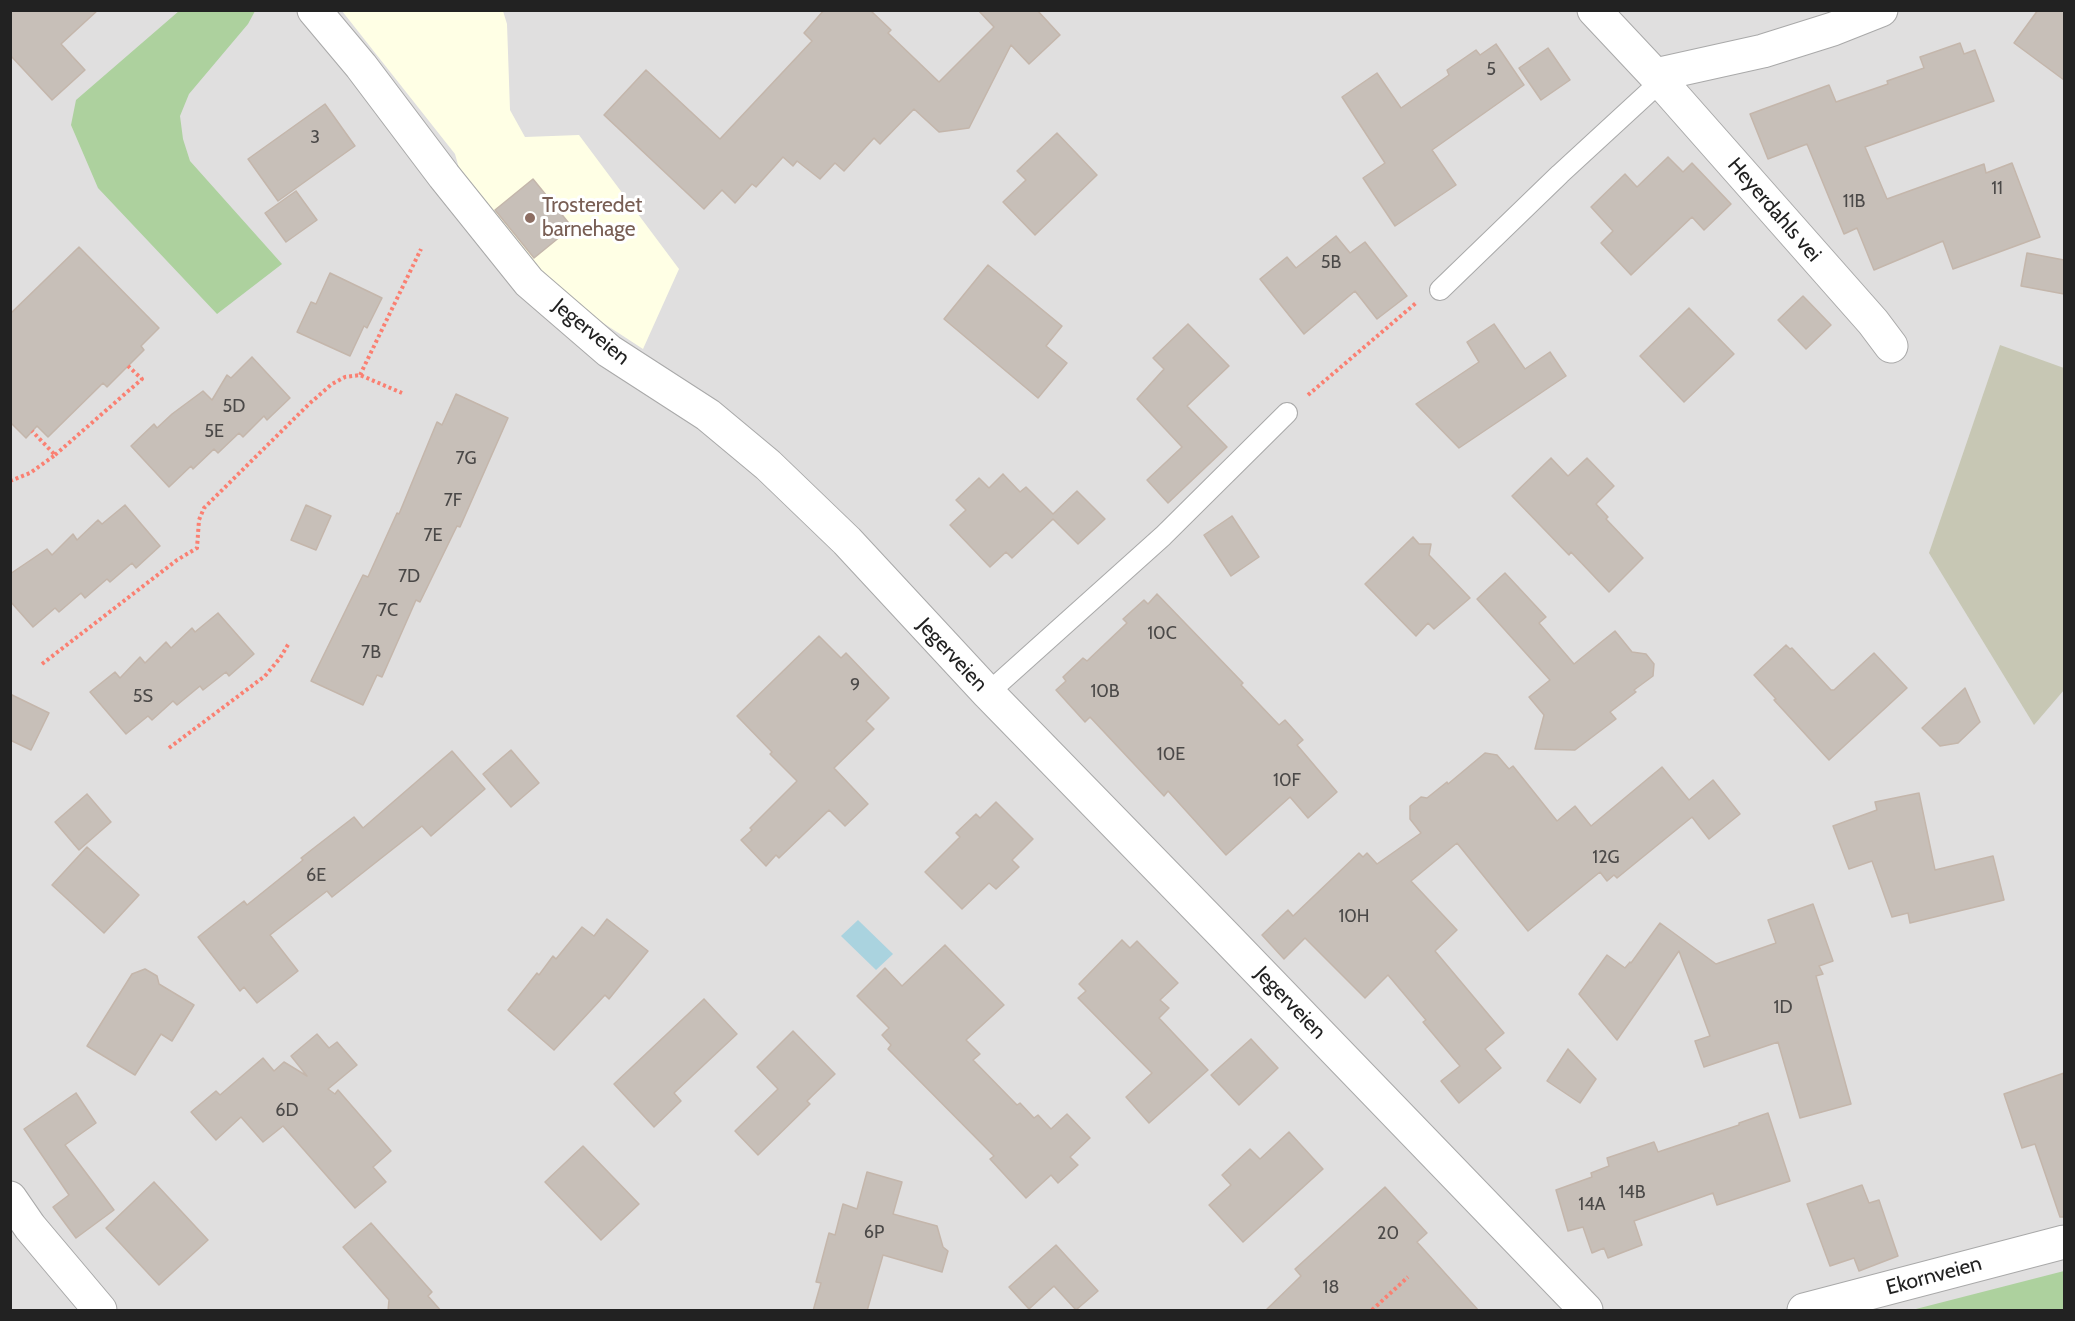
<!DOCTYPE html>
<html>
<head>
<meta charset="utf-8">
<style>
  body { margin:0 }
  #map { position:relative; width:2075px; height:1321px; overflow:hidden; background:#f2efe9; font-family:Cabin,sans-serif }
  canvas { display:block }
  .frame { position:absolute; inset:0; border:12px solid #222; pointer-events:none }
</style>
</head>
<body>
<div id="map">
<canvas width="2075" height="1321"></canvas>
<div class="frame"></div>
</div>
<script>
const g = document.querySelector('canvas').getContext('2d');
g.lineJoin = 'round';
function fillPath(path, color) { g.fillStyle = color; g.fill(path, 'evenodd'); }
const toPath = rows => new Path2D(rows.map(r => 'M' + r).join(''));
function trace(path, color, width, dash) { g.strokeStyle = color; g.lineWidth = width; g.lineCap = dash ? 'butt' : 'round'; g.setLineDash(dash || []); g.stroke(path); }
function drawText(font, color, halo, rows, align = 'center') {
  g.font = font + ' Cabin,sans-serif'; g.lineWidth = 6; g.setLineDash([]); g.textBaseline = 'middle'; g.strokeStyle = halo; g.fillStyle = color; for (const [text, x, y, turn = 0] of rows) {
    g.save(); g.translate(x, y); g.rotate((+turn || 0) * Math.PI / 180); g.textAlign = isNaN(turn) ? turn : align; if (halo) g.strokeText(text, 0, 0); g.fillText(text, 0, 0); g.restore();
  }
}
fillPath(toPath([
  [11,11,2064,11,2064,1310,11,1310]
]), '#e0dfdf');
fillPath(toPath([
  [342,11,503,11,507,24,510,110,525,137,579,135,679,269,643,349,574,304,537,268,460,172,455,154]
]), '#ffffe5');
fillPath(toPath([
  [2000,345,2064,368,2064,690,2034,725,1929,553]
]), '#c7c7b4');
fillPath(toPath([
  [179,11,255,11,248,24,189,94,180,116,183,139,190,161,282,264,217,314,98,188,71,125,76,100],
  [2064,1271,2064,1310,1912,1310]
]), '#add19e');
fillPath(toPath([
  [858,920,893,954,876,970,841,936]
]), '#aad3df');
const building = toPath([
  [10,10,98,10,61,44,85,70,52,100,10,55,10,10],
  [824,10,870,10,891,30,888,33,939,82,994,27,978,10,1037,10,1060,35,1029,64,1011,45,969,128,939,132,914,109,880,144,874,138,844,171,835,163,820,179,797,161,793,166,783,157,756,187,752,184,735,203,722,190,704,209,604,115,646,70,720,139,812,41,804,33,824,10],
  [2038,10,2064,10,2064,80,2014,43,2038,10],
  [1960,43,1964,54,1975,50,1994,101,1865,147,1887,199,1984,164,1986,173,2012,163,2040,237,1953,269,1943,241,1874,270,1857,228,1844,234,1807,144,1768,159,1750,114,1829,85,1836,102,1888,84,1887,81,1924,68,1920,57,1960,43],
  [1496,44,1524,85,1432,150,1456,185,1395,226,1363,178,1385,163,1342,97,1377,73,1401,108,1449,75,1447,70,1476,50,1480,55,1496,44],
  [1548,48,1570,80,1541,100,1519,68,1548,48],
  [325,104,355,146,278,201,248,159,325,104],
  [1057,133,1097,175,1035,235,1003,202,1026,180,1017,171,1057,133],
  [1668,157,1683,172,1692,163,1731,204,1704,230,1692,217,1631,275,1601,243,1613,231,1591,207,1625,174,1637,187,1668,157],
  [533,179,572,227,534,258,495,210,533,179],
  [296,191,317,220,286,242,265,213,296,191],
  [1336,236,1350,253,1365,242,1407,296,1377,319,1355,291,1304,334,1260,279,1287,257,1296,268,1336,236],
  [79,247,159,328,141,346,144,350,107,387,103,383,48,437,37,426,26,438,10,422,10,314,79,247],
  [2027,253,2064,260,2064,294,2021,286,2027,253],
  [988,265,1062,326,1046,346,1067,363,1038,398,944,319,988,265],
  [330,273,382,298,367,328,364,326,350,356,297,332,311,302,316,304,330,273],
  [1803,296,1831,325,1806,349,1778,320,1803,296],
  [1689,308,1734,354,1684,402,1640,356,1689,308],
  [1188,324,1229,366,1187,406,1227,447,1168,503,1147,480,1182,447,1137,399,1164,369,1153,358,1188,324],
  [1494,324,1525,369,1550,352,1566,376,1459,448,1416,404,1479,362,1467,342,1494,324],
  [252,357,290,398,267,420,264,416,243,437,239,433,218,453,214,449,193,469,191,466,169,487,131,446,154,424,157,428,172,414,203,391,212,400,227,375,231,378,252,357],
  [456,394,508,418,460,527,457,526,420,602,416,600,382,677,377,675,363,705,311,681,363,575,368,577,397,513,399,514,437,422,442,425,456,394],
  [1551,458,1568,476,1587,458,1614,486,1596,504,1608,517,1606,519,1643,558,1609,592,1571,552,1569,555,1512,496,1551,458],
  [1003,474,1020,492,1026,487,1053,514,1077,491,1105,519,1078,544,1053,519,1012,558,1006,552,990,567,950,525,966,510,956,500,979,478,989,488,1003,474],
  [125,505,160,546,136,568,132,563,110,582,107,579,85,598,81,593,59,612,55,608,33,627,10,601,10,574,47,549,52,555,73,534,77,540,98,520,102,524,125,505],
  [306,505,331,516,316,550,291,540,306,505],
  [1232,516,1259,557,1231,576,1204,535,1232,516],
  [1413,537,1419,544,1431,544,1429,555,1470,598,1434,629,1428,623,1416,636,1365,584,1413,537],
  [1505,573,1546,617,1539,623,1574,664,1615,631,1632,652,1646,654,1654,664,1653,676,1634,690,1636,692,1610,712,1616,719,1575,750,1535,749,1544,715,1529,697,1550,680,1477,599,1505,573],
  [1157,594,1243,683,1241,685,1279,725,1285,720,1303,740,1297,745,1337,792,1308,818,1290,797,1226,855,1168,791,1164,796,1090,717,1085,722,1056,690,1066,681,1063,677,1083,658,1087,661,1127,623,1123,619,1144,600,1148,604,1157,594],
  [218,613,254,654,229,676,226,672,203,690,200,686,177,705,173,701,152,720,148,716,126,734,90,692,115,672,120,678,140,657,145,663,166,642,171,648,192,628,195,632,218,613],
  [819,636,841,658,846,653,889,698,866,721,874,729,834,768,868,804,845,826,829,810,779,858,776,855,766,866,741,840,752,830,750,828,797,781,770,754,772,752,737,716,819,636],
  [1786,645,1790,649,1792,648,1831,690,1834,690,1874,653,1907,688,1829,760,1774,700,1776,699,1754,675,1786,645],
  [1965,688,1980,722,1958,743,1940,746,1922,728,1965,688],
  [10,694,49,713,31,750,10,740,10,694],
  [511,750,539,783,511,807,483,774,511,750],
  [452,751,485,789,431,836,422,826,332,897,327,891,270,935,298,971,257,1003,244,987,240,991,198,937,244,901,247,905,303,860,301,858,354,817,363,828,452,751],
  [1485,753,1497,755,1509,769,1513,766,1557,821,1575,806,1591,826,1662,767,1689,800,1713,780,1740,814,1709,839,1692,817,1617,878,1614,875,1607,881,1600,872,1528,931,1457,843,1411,881,1457,930,1435,951,1504,1033,1485,1049,1501,1068,1459,1103,1441,1081,1460,1066,1423,1022,1426,1020,1388,975,1365,998,1305,938,1284,959,1262,935,1288,910,1293,916,1359,853,1363,857,1367,853,1377,864,1421,833,1410,819,1410,806,1421,797,1427,798,1447,782,1448,784,1485,753],
  [1919,793,1935,870,1993,856,2004,900,1910,923,1908,913,1892,917,1872,861,1849,869,1833,826,1877,810,1875,802,1919,793],
  [87,794,111,822,79,850,55,822,87,794],
  [996,802,1033,839,1012,860,1019,867,996,889,989,883,962,909,925,872,960,837,956,833,976,814,980,818,996,802],
  [87,847,139,895,104,933,52,885,87,847],
  [1813,904,1833,961,1819,966,1823,974,1816,976,1851,1104,1800,1118,1778,1042,1704,1067,1695,1041,1710,1036,1679,951,1617,1040,1579,994,1607,955,1625,968,1630,962,1631,963,1660,923,1716,964,1776,943,1768,920,1813,904],
  [607,919,648,951,609,999,605,995,554,1050,508,1010,537,973,539,975,553,956,556,959,582,927,594,936,607,919],
  [1122,940,1130,948,1137,941,1178,983,1160,1000,1169,1008,1159,1018,1208,1070,1149,1123,1126,1097,1152,1073,1078,998,1086,991,1079,984,1122,940],
  [945,945,1004,1005,966,1040,980,1054,973,1060,1017,1105,1020,1103,1034,1118,1038,1115,1051,1129,1067,1114,1090,1138,1070,1157,1078,1165,1058,1183,1051,1175,1026,1198,990,1159,994,1156,888,1049,891,1045,882,1035,889,1028,857,996,885,968,902,986,945,945],
  [145,969,157,976,159,984,194,1005,172,1041,161,1034,135,1075,87,1046,132,974,145,969],
  [704,999,737,1034,674,1093,681,1101,654,1127,614,1084,704,999],
  [793,1031,835,1074,807,1101,810,1104,758,1155,735,1131,778,1089,757,1067,793,1031],
  [317,1034,329,1048,337,1042,357,1065,328,1089,335,1094,338,1090,391,1151,373,1167,386,1182,355,1208,283,1126,263,1142,241,1117,216,1140,191,1112,216,1091,220,1095,263,1058,274,1071,284,1062,307,1076,291,1056,317,1034],
  [1251,1039,1278,1068,1239,1105,1211,1075,1251,1039],
  [1568,1049,1596,1079,1580,1103,1547,1081,1568,1049],
  [2064,1073,2064,1217,2060,1217,2035,1144,2022,1148,2004,1094,2064,1073],
  [76,1093,96,1123,65,1145,114,1210,76,1238,53,1207,69,1195,24,1129,76,1093],
  [1768,1113,1790,1181,1717,1205,1713,1193,1634,1221,1642,1245,1608,1258,1604,1248,1592,1253,1583,1227,1568,1231,1556,1190,1592,1177,1591,1173,1609,1166,1607,1158,1654,1142,1658,1152,1739,1125,1739,1123,1768,1113],
  [1289,1132,1323,1169,1243,1242,1209,1205,1231,1185,1222,1175,1250,1149,1260,1159,1289,1132],
  [583,1146,639,1204,601,1240,545,1182,583,1146],
  [867,1172,902,1182,893,1214,937,1226,943,1247,948,1251,942,1272,883,1255,867,1311,813,1311,821,1283,816,1282,829,1233,835,1235,843,1204,857,1209,867,1172],
  [154,1182,208,1240,159,1285,106,1228,154,1182],
  [1862,1185,1869,1203,1879,1200,1898,1256,1859,1271,1854,1258,1830,1266,1807,1204,1862,1185],
  [1385,1187,1427,1233,1417,1242,1479,1311,1265,1311,1301,1276,1295,1269,1385,1187],
  [371,1223,432,1292,428,1296,441,1311,388,1311,389,1300,343,1247,371,1223],
  [1056,1245,1098,1291,1076,1310,1054,1286,1029,1309,1009,1287,1056,1245]
]);
fillPath(building, '#c7bfb8');
trace(building, '#c4b6ab', 1.5);
const service = toPath([
  [1440,290,1560,174,1660,82],
  [988,693,1163,536,1287,413]
]);
const minor = toPath([
  [314,10,361,66,444,176,529,282,609,351,708,415,768,465,847,541,988,693,1224,935,1586,1310],
  [1594,10,1655,75,1873,322,1891,346],
  [1655,75,1763,51,1833,29,1881,10],
  [1804,1310,2064,1242]
]);
const tertiary = toPath([
  [10,1198,30,1227,100,1310]
]);
trace(service, '#a9a9a9', 22);
trace(minor, '#a9a9a9', 35);
trace(tertiary, '#a9a9a9', 35);
trace(toPath([
  [360,375,421,249],
  [1308,395,1416,303],
  [55,455,142,379,128,366],
  [10,481,30,473,55,455,32,431],
  [42,664,177,560,197,548,199,520,204,508,309,404,332,384,345,377,360,375,402,393],
  [169,748,265,676,280,658,289,643],
  [1372,1310,1408,1277]
]), '#fa8072', 4, [3, 3]);
trace(service, '#fff', 20);
trace(minor, '#fff', 33);
trace(tertiary, '#fff', 33);
for (const [x, y, r, color] of [
  [530,218,6,"#8d6e63"]
]) { const dot = new Path2D(); dot.arc(x, y, r, 0, 2 * Math.PI); g.fillStyle = color; g.fill(dot); trace(dot, '#fff', 2); }
drawText('18px', '#4b4948', null, [
  ["5",1491,70],
  ["3",315,138],
  ["11",1997,189],
  ["11B",1854,202],
  ["5B",1331,263],
  ["5D",234,407],
  ["5E",214,432],
  ["7G",466,459],
  ["7F",453,501],
  ["7E",433,536],
  ["7D",409,577],
  ["7C",388,611],
  ["10C",1162,634],
  ["7B",371,653],
  ["9",855,686],
  ["10B",1105,692],
  ["5S",143,697],
  ["10E",1171,755],
  ["10F",1287,781],
  ["12G",1606,858],
  ["6E",316,876],
  ["10H",1354,917],
  ["1D",1783,1008],
  ["6D",287,1111],
  ["14B",1632,1193],
  ["14A",1592,1205],
  ["6P",874,1233],
  ["20",1388,1234],
  ["18",1331,1288]
]);
drawText('21px', '#785e54', '#fff', [
  ["Trosteredet",542,206],
  ["barnehage",542,230]
], 'left');
drawText('21px', '#222', '#fff', [
  ["Heyerdahls vei",1774,210,49],
  ["Jegerveien",591,332,39],
  ["Jegerveien",952,655,47],
  ["Jegerveien",1290,1003,46],
  ["Ekornveien",1934,1276,-15]
]);
</script>
</body>
</html>
